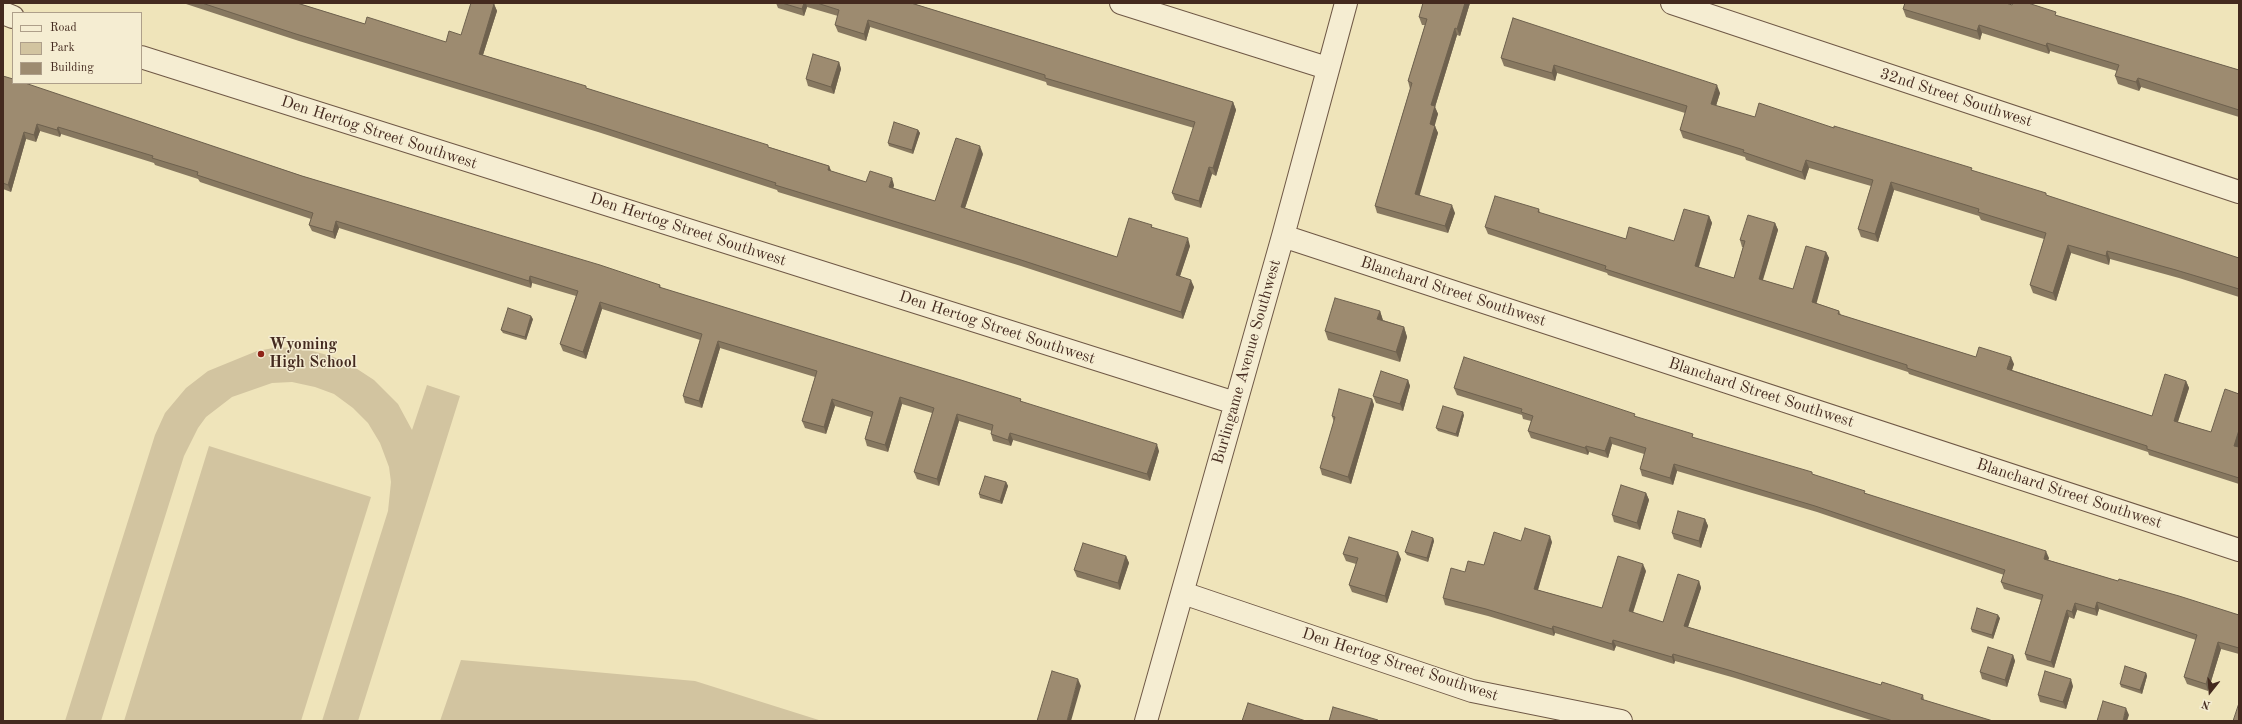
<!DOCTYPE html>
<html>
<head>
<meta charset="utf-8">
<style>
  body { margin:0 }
  #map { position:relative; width:2242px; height:724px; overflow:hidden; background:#efe4ba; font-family:"Old Standard TT",serif }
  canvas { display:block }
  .frame { position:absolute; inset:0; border:4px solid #442a1f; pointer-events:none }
  .legend { position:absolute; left:12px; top:12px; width:130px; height:72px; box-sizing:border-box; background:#f5edd2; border:1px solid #ae9f8a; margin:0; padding:5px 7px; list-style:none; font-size:12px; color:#442a1f }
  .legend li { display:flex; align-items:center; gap:8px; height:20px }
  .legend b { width:20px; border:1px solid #ae9f8a }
  .north { position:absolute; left:2190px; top:672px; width:40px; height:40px; -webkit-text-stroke:3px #f5edd2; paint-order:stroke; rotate:197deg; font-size:11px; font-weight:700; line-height:16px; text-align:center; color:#442a1f }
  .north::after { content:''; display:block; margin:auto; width:14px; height:18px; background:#442a1f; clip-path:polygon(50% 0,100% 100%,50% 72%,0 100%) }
</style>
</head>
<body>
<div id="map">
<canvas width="2242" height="724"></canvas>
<div class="frame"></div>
<ul class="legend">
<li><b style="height:5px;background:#f5edd2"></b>Road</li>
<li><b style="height:11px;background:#d2c4a0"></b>Park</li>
<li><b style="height:11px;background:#9d8b70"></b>Building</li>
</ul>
<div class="north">N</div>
</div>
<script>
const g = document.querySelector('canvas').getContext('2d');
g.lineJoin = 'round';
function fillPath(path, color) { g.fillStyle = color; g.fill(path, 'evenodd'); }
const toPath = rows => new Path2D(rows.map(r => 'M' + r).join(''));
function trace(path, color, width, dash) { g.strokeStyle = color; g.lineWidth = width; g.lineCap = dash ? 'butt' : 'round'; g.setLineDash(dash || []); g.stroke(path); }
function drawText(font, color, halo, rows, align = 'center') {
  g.font = font + ' "Old Standard TT",serif'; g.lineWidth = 3; g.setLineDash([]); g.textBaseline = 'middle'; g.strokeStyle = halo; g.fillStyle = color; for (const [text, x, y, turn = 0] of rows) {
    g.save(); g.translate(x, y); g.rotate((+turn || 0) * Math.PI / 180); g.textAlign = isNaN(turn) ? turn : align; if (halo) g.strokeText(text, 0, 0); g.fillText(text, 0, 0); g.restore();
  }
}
fillPath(toPath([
  [279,347,305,349,331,356,348,363,374,380,398,404,412,430,427,385,460,396,358,721,322,721,388,511,391,482,389,467,380,443,368,423,353,408,334,394,315,387,292,382,272,383,232,397,206,417,198,428,184,456,101,721,65,721,155,435,165,413,186,388,208,371,257,351],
  [209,446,371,497,301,721,124,721],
  [461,660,695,681,822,721,440,721]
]), '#d2c4a0');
const minor = toPath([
  [1121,3,1327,68],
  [1672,3,2239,192],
  [3,13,13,17],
  [141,57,1235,403],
  [1283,236,2239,550],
  [1183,593,1472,691,1621,721],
  [1146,721,1283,236,1346,3]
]);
trace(minor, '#6f5846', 24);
trace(minor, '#f5edd2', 22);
fillPath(toPath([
  [183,3,297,3,365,24,446,42,461,35,494,4,497,11,483,55,769,147,829,166,831,171,866,182,894,185,893,188,935,201,983,154,965,208,1117,257,1152,225,1152,227,1190,246,1180,276,1194,287,1183,319,1021,266,778,192,777,190,598,132,299,41],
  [776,3,911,3,1233,102,1236,110,1216,176,1212,174,1201,208,1175,200,1172,193,1194,128,1047,85,1046,82,870,27,866,41,838,32,835,25,838,16,807,7,804,16,778,8],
  [1423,3,1470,3,1460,36,1457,35,1435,107,1438,114,1434,125,1438,133,1419,195,1455,213,1448,233,1377,213,1375,206,1410,89,1408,81,1425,25,1422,25,1419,17],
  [2012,5,2058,16,2239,70,2239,117,2141,87,2139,91,2118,84,2115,76,2117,71,2050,51,2049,54,1982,33,1980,40,1906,17,1903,9],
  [1513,18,1720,93,1716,106,1755,117,1834,128,1973,171,2047,196,2239,258,2239,297,2179,278,2110,259,2109,265,2071,253,2056,301,2033,293,2030,285,2044,239,1981,220,1979,216,1894,190,1878,242,1861,237,1858,229,1871,186,1809,168,1805,180,1746,160,1745,157,1683,138,1680,130,1685,113,1557,73,1555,81,1504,66,1501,58],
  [839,62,841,69,834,94,808,86,806,79],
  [3,76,302,176,660,285,661,288,1021,399,1021,402,1159,451,1150,481,1013,440,1011,446,993,441,991,434,992,431,959,421,939,486,917,479,914,472,932,413,902,404,888,452,867,446,865,439,871,417,835,406,826,434,805,428,802,421,815,377,720,348,702,408,685,403,683,396,700,340,602,309,586,359,563,351,560,344,576,296,532,283,531,288,339,228,335,239,312,231,309,225,311,219,200,182,198,179,155,165,154,163,61,134,60,137,40,131,36,142,26,139,11,192,3,189],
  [918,130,920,133,913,154,889,146,888,143],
  [1539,209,1540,213,1626,239,1674,241,1709,216,1712,223,1699,267,1734,278,1743,247,1742,247,1740,240,1775,223,1778,230,1763,280,1793,289,1826,252,1829,258,1816,303,1839,311,1841,315,1976,357,2014,364,2012,370,2152,416,2186,381,2189,388,2178,422,2211,432,2239,394,2239,445,2238,447,2239,447,2239,484,2149,455,2148,452,1909,374,1908,372,1608,275,1607,273,1488,234,1485,227],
  [1380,311,1383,320,1404,327,1407,337,1400,362,1328,340,1325,331],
  [533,319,526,340,503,333,501,330],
  [1408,380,1410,386,1403,411,1376,403,1373,396],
  [1454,388,1636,417,1694,438,1813,475,2049,558,2048,560,2118,581,2239,615,2239,654,2221,649,2208,691,2187,684,2184,677,2196,640,2099,609,2097,616,2077,610,2074,619,2069,617,2054,668,2027,660,2025,654,2041,600,2004,589,2001,582,2004,575,1817,512,1677,471,1673,485,1642,476,1640,469,1644,454,1612,444,1608,458,1589,452,1588,455,1531,438,1528,431,1531,421,1523,419,1522,415,1457,395],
  [1372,399,1374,405,1351,484,1322,475,1320,468,1334,422,1332,416],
  [1464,415,1458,437,1438,431,1436,428],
  [1006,482,1008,486,1002,504,980,498,979,494],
  [1646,493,1649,500,1640,530,1614,522,1612,515],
  [1705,519,1708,526,1701,548,1674,539,1672,533],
  [1433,538,1434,541,1428,562,1407,555,1405,552],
  [1521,541,1552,542,1538,590,1602,608,1646,571,1633,613,1663,622,1699,581,1701,588,1688,627,1881,685,1923,695,1924,700,1993,721,1874,721,1735,678,1675,661,1674,664,1616,646,1614,651,1555,633,1554,636,1488,616,1445,605,1443,598,1465,572,1484,565],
  [1343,554,1401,559,1387,603,1352,592,1349,585,1356,564,1346,561],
  [1126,556,1129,563,1120,590,1077,577,1074,570],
  [2000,618,1993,639,1972,632,1971,629],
  [2013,655,2015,661,2007,687,1982,679,1980,672],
  [2146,673,2147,676,2142,694,2121,687,2120,684],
  [2073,686,2066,709,2040,702,2038,695]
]), '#877860');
fillPath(toPath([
  [804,3,806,3,807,7,804,16,802,9],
  [1465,3,1470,3,1460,36,1457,29],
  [494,4,497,11,481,61,479,54],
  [868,20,870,27,866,41,864,34],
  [1979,25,1982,33,1980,40,1977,31],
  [1455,28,1457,35,1435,107,1438,114,1433,132,1430,124,1431,105],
  [2047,43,2050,51,2049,54,2046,46],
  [839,62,841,69,834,94,831,87],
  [1554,65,1557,73,1555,81,1552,73],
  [2138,78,2141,87,2139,91,2136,82],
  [1717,85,1720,93,1714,112,1711,104],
  [1233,102,1236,110,1216,176,1213,168],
  [37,124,40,131,36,142,34,135],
  [1435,126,1438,133,1418,201,1415,194],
  [58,127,61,134,60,137,57,130],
  [918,130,920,133,913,154,912,150],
  [24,132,26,139,11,192,8,185],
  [980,146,983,154,963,214,961,207],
  [1806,160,1809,168,1805,180,1802,172],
  [829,166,832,173,828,170],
  [1209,167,1212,174,1201,208,1199,201],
  [892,178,894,185,892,194,889,187],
  [1891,182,1894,190,1878,242,1875,234],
  [1452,205,1455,213,1448,233,1445,226],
  [1709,216,1712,223,1697,272,1695,266],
  [336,221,339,228,335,239,333,232],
  [1775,223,1778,230,1761,285,1759,279],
  [1188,238,1190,246,1178,282,1176,275],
  [2068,245,2071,253,2056,301,2053,293],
  [2107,251,2110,259,2109,265,2106,256],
  [1826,252,1829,258,1815,309,1812,302],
  [530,276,532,283,531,288,529,281],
  [1191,280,1194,287,1183,319,1181,312],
  [600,302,602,309,586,359,583,352],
  [1380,311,1383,321,1377,319],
  [531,316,533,319,526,340,525,337],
  [1404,327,1407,337,1400,362,1396,352],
  [718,341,720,348,702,408,699,401],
  [2011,357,2014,364,2010,376,2007,369],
  [1408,380,1410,386,1403,411,1400,404],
  [2186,381,2189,388,2176,427,2174,421],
  [900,397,902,404,888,452,885,445],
  [832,399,835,406,826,434,824,427],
  [1372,399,1374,405,1351,484,1348,477],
  [1463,412,1464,415,1458,437,1456,434],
  [957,414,959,421,939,486,937,479],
  [2239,430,2239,445,2236,453,2234,446],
  [1010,433,1013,440,1011,446,1008,440],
  [1610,437,1612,444,1608,458,1605,451],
  [1157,444,1159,451,1150,481,1147,474],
  [1586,446,1589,452,1588,455,1585,448],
  [1674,464,1677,471,1673,485,1670,478],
  [1006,482,1008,486,1002,504,1000,501],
  [1646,493,1649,500,1640,530,1637,523],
  [1705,519,1708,526,1701,548,1699,541],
  [1550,536,1552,542,1536,596,1534,589],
  [1433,538,1434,541,1428,562,1427,558],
  [2046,551,2049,558,2046,565,2044,559],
  [1398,552,1401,559,1387,603,1385,596],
  [1126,556,1129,563,1120,590,1118,583],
  [1643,564,1646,571,1631,618,1629,611],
  [1699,581,1701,588,1686,633,1684,626],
  [2097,602,2099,609,2097,616,2095,609],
  [2075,603,2077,610,2074,619,2072,612],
  [2067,610,2069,617,2054,668,2051,662],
  [1998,615,2000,618,1993,639,1992,635],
  [1553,626,1555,633,1554,636,1552,629],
  [1613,640,1616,646,1614,651,1612,644],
  [2218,642,2221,649,2208,691,2206,684],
  [1673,654,1675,661,1674,664,1672,657],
  [2013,655,2015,661,2007,687,2005,680],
  [2146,673,2147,676,2142,694,2140,690],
  [1078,679,1081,686,1071,721,1067,721],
  [2071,679,2073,686,2066,709,2063,702],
  [2126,708,2129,715,2127,721,2123,721]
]), '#6e614e');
const building = toPath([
  [202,3,297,3,365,24,367,17,446,42,449,31,461,35,471,3,490,3,494,4,479,54,586,86,586,88,768,145,768,147,829,166,828,170,866,182,870,171,892,178,889,187,935,201,956,138,980,146,961,207,1117,257,1129,218,1152,225,1151,227,1188,238,1176,275,1191,280,1181,312,1018,259,775,185,776,183,596,125,296,34,202,3],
  [782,3,804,3,802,9,782,3],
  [817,3,911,3,1233,102,1213,168,1209,167,1199,201,1172,193,1195,122,1045,78,1045,75,868,20,864,34,835,25,839,10,817,3],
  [1423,3,1465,3,1457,29,1455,28,1431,105,1435,106,1430,124,1435,126,1415,194,1452,205,1445,226,1375,206,1412,83,1408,81,1427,19,1419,17,1423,3],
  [1905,3,2006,3,2012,5,2013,3,2028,3,2056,12,2055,15,2239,70,2239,110,2138,78,2136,82,2115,76,2119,65,2047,43,2046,46,1979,25,1977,31,1903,9,1905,3],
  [1513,18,1717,85,1711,104,1755,117,1759,103,1834,128,1834,126,1972,168,1971,170,2046,193,2046,195,2239,258,2239,289,2176,270,2107,251,2106,256,2068,245,2053,293,2030,285,2046,233,1978,212,1979,209,1891,182,1875,234,1858,229,1873,180,1806,160,1802,172,1743,152,1744,150,1680,130,1687,106,1554,65,1552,73,1501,58,1513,18],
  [813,54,839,62,831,87,806,79,813,54],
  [3,76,13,79,13,83,25,83,302,176,600,265,660,285,659,287,961,380,1021,399,1020,401,1157,444,1147,474,1010,433,1008,440,991,434,993,425,957,414,937,479,914,472,934,408,900,397,885,445,865,439,873,412,832,399,824,427,802,421,817,371,718,341,699,401,683,396,702,334,600,302,583,352,560,344,578,291,530,276,529,281,336,221,333,232,309,225,313,213,197,175,198,172,152,158,153,156,58,127,57,130,37,124,34,135,24,132,8,185,3,183,3,76],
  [894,122,918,130,912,150,888,143,894,122],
  [1495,196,1539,209,1538,212,1626,239,1629,227,1674,241,1684,209,1709,216,1695,266,1734,278,1745,241,1740,240,1748,215,1775,223,1759,279,1793,289,1806,246,1826,252,1812,302,1839,311,1838,314,1976,357,1979,347,2011,357,2007,369,2152,416,2165,374,2186,381,2174,421,2211,432,2225,389,2239,394,2239,430,2234,446,2239,447,2239,478,2147,449,2147,446,1907,368,1907,365,1605,269,1606,266,1485,227,1495,196],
  [1335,298,1380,311,1377,319,1404,327,1396,352,1325,331,1335,298],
  [508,308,531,316,525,337,501,330,508,308],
  [1464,357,1635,414,1634,416,1693,434,1692,437,1812,472,1812,474,1865,491,1864,493,2046,551,2044,559,2118,581,2119,579,2179,596,2239,615,2239,648,2218,642,2206,684,2184,677,2197,635,2097,602,2095,609,2075,603,2072,612,2067,610,2051,662,2025,654,2043,595,2001,582,2005,570,1815,506,1674,464,1670,478,1640,469,1646,448,1610,437,1605,451,1586,446,1585,448,1528,431,1533,416,1521,412,1522,409,1454,388,1464,357],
  [1381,371,1408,380,1400,404,1373,396,1381,371],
  [1339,389,1372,399,1348,477,1320,468,1335,417,1332,416,1339,389],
  [1443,406,1463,412,1456,434,1436,428,1443,406],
  [985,476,1006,482,1000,501,979,494,985,476],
  [1621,485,1646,493,1637,523,1612,515,1621,485],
  [1678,511,1705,519,1699,541,1672,533,1678,511],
  [1525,528,1550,536,1534,589,1602,608,1618,556,1643,564,1629,611,1663,622,1678,574,1699,581,1684,626,1881,685,1882,682,1923,695,1921,699,1993,721,1893,721,1732,671,1673,654,1672,657,1613,640,1612,644,1553,626,1552,629,1486,609,1443,598,1451,568,1465,572,1468,561,1484,565,1494,532,1521,541,1525,528],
  [1412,531,1433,538,1427,558,1405,552,1412,531],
  [1349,537,1398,552,1385,596,1349,585,1358,558,1343,554,1349,537],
  [1083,543,1126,556,1118,583,1074,570,1083,543],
  [1977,608,1998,615,1992,635,1971,629,1977,608],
  [1988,647,2013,655,2005,680,1980,672,1988,647],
  [2125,666,2146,673,2140,690,2120,684,2125,666],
  [1052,671,1078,679,1067,721,1037,721,1052,671],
  [2045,671,2071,679,2063,702,2038,695,2045,671],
  [2103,701,2126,708,2123,721,2097,721,2103,701],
  [1248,703,1306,721,1242,721,1248,703],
  [2239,703,2239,721,2233,721,2239,703],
  [1333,707,1378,720,1378,721,1329,721,1333,707]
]);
fillPath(building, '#9d8b70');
trace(building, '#6e614e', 1);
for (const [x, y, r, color] of [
  [261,354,4,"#8f2418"]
]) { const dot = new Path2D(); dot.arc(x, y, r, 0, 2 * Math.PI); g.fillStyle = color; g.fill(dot); trace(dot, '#f5edd2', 1.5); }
drawText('16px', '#442a1f', '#f5edd2', [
  ["32nd Street Southwest",1956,98,18],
  ["Den Hertog Street Southwest",379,133,18],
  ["Den Hertog Street Southwest",688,230,18],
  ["Blanchard Street Southwest",1453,292,18],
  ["Den Hertog Street Southwest",997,328,18],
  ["Burlingame Avenue Southwest",1247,362,-74],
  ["Blanchard Street Southwest",1761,393,18],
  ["Blanchard Street Southwest",2069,494,18],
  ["Den Hertog Street Southwest",1400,665,18]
]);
drawText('bold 16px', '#442a1f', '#f5edd2', [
  ["Wyoming",269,345],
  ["High School",269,363]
], 'left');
</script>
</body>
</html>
